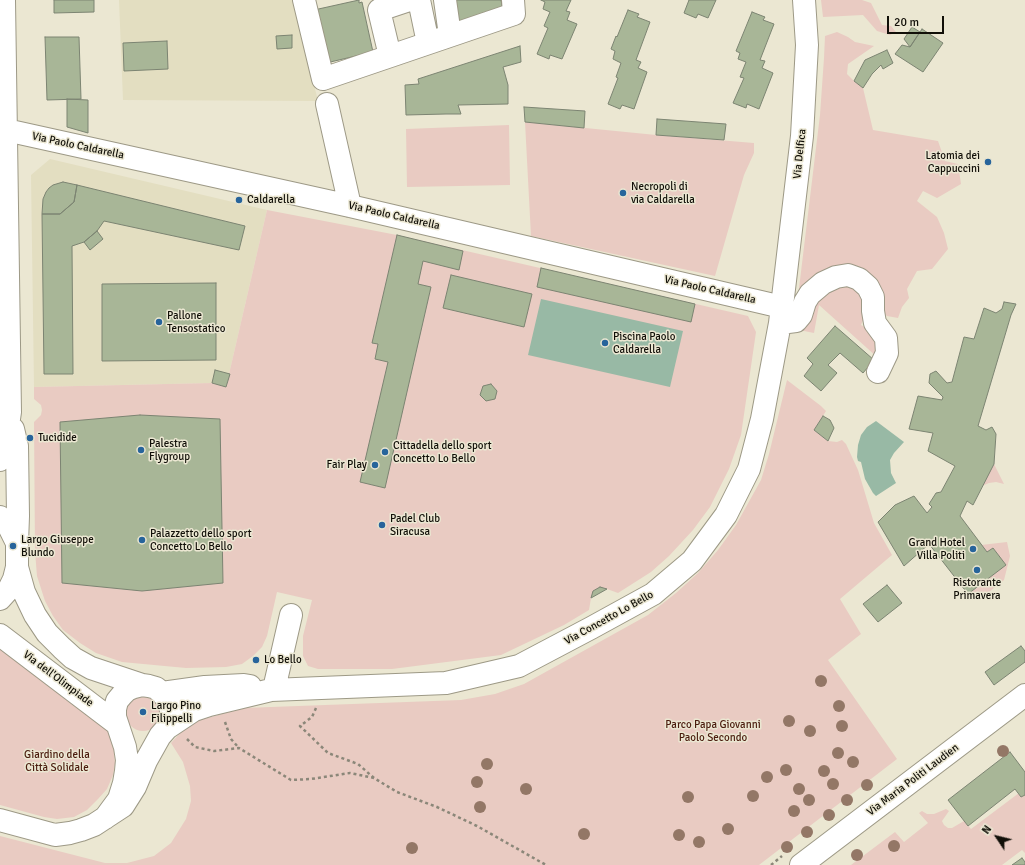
<!DOCTYPE html>
<html>
<head>
<meta charset="utf-8">
<style>
  body { margin:0 }
  #map { position:relative; width:1025px; height:865px; overflow:hidden; background:#ebe7d2; font-family:Signika,sans-serif }
  canvas { display:block }
  .north { position:absolute; left:977px; top:817px; width:40px; height:40px; -webkit-text-stroke:3px #ebe7d2; paint-order:stroke; rotate:305deg; font-size:11px; font-weight:700; line-height:16px; text-align:center; color:#110f08 }
  .north::after { content:''; display:block; margin:auto; width:14px; height:18px; background:#110f08; clip-path:polygon(50% 0,100% 100%,50% 72%,0 100%) }
  .scale { position:absolute; left:887px; top:16px; width:57px; height:18px; box-sizing:border-box; border:2px solid #110f08; border-top:0; padding-left:5px; font-size:12px; line-height:14px; white-space:nowrap; color:#110f08; -webkit-text-stroke:3px #ebe7d2; paint-order:stroke }
</style>
</head>
<body>
<div id="map">
<canvas width="1025" height="865"></canvas>
<div class="north">N</div>
<div class="scale">20 m</div>
</div>
<script>
const g = document.querySelector('canvas').getContext('2d');
g.lineJoin = 'round';
function fillPath(path, color) { g.fillStyle = color; g.fill(path, 'evenodd'); }
const toPath = rows => new Path2D(rows.map(r => 'M' + r).join(''));
function trace(path, color, width, dash) { g.strokeStyle = color; g.lineWidth = width; g.lineCap = dash ? 'butt' : 'round'; g.setLineDash(dash || []); g.stroke(path); }
function drawText(font, color, halo, rows, align = 'center') {
  g.font = font + ' Signika,sans-serif'; g.lineWidth = 3; g.setLineDash([]); g.textBaseline = 'middle'; g.strokeStyle = halo; g.fillStyle = color; for (const [text, x, y, turn = 0] of rows) {
    g.save(); g.translate(x, y); g.rotate((+turn || 0) * Math.PI / 180); g.textAlign = isNaN(turn) ? turn : align; if (halo) g.strokeText(text, 0, 0); g.fillText(text, 0, 0); g.restore();
  }
}
fillPath(toPath([
  [119,0,293,0,318,101,123,100],
  [50,159,267,210,226,387,212,383,34,387,31,175]
]), '#e3dec1');
fillPath(toPath([
  [821,0,862,0,871,3,882,25,891,26,896,32,890,35,877,31,863,15,823,17],
  [837,32,848,37,855,42,874,46,848,64,847,74,854,81,863,88,873,130,938,141,945,161,958,164,961,184,937,198,923,191,917,201,937,217,944,233,948,249,932,269,917,271,907,289,909,298,902,307,898,318,887,316,880,310,851,267,796,313,820,115,824,58,825,36],
  [525,122,656,135,754,143,754,153,744,175,715,276,531,236],
  [509,125,510,185,407,187,406,129],
  [267,210,397,235,748,316,756,332,741,435,729,469,710,507,693,530,669,556,651,572,618,593,607,589,591,598,589,610,564,625,501,655,392,669,318,669,308,666,303,656,303,636,312,600,277,592,267,636,262,647,253,656,242,664,226,667,186,668,122,662,96,653,80,643,63,630,53,616,45,601,37,576,35,551,34,422,41,415,42,410,41,405,34,399,34,387,212,383,226,387],
  [855,281,867,311,861,325,873,331,876,342,877,357,819,305,814,333,794,329,816,293],
  [787,380,821,406,826,411,814,430,828,441,837,442,842,440,846,444,858,470,874,523,892,555,840,599,861,634,828,660,897,759,759,865,0,865,0,836,105,863,127,863,154,856,171,843,186,819,191,801,190,786,183,762,171,743,181,732,200,720,244,708,461,700,495,694,524,684,648,615,676,593,698,573,718,550,736,525,761,480,769,454],
  [994,464,1004,484,996,482,989,483,982,486],
  [1007,542,1010,556,1004,580,979,600,968,594,1006,565,993,548,987,552,981,545],
  [0,643,108,731,114,750,115,764,113,775,107,789,98,799,87,810,74,817,57,819,44,817,0,805],
  '126 714a17 17 0 1 1 34 0a17 17 0 1 1-34 0Z',
  [1019,793,1022,797,1025,795,1025,853,1022,850,1002,865,851,865,895,832,904,842,928,823,919,813,922,811,927,814,934,814,946,809,949,811,942,821,944,825,948,828,952,828,964,821,971,829]
]), '#e9cbc2');
fillPath(toPath([
  [541,299,683,331,670,387,528,355],
  [876,421,904,442,894,453,890,460,891,473,896,483,876,496,873,493,865,479,861,462,858,461,857,457,858,445,861,435,867,427]
]), '#98b9a5');
const building = toPath([
  [54,0,94,0,94,12,54,13,54,0],
  [359,0,359,3,362,2,373,52,326,63,314,10,359,0],
  [452,0,501,0,503,11,457,22,452,0],
  [541,0,571,0,566,11,570,12,567,20,577,24,562,59,550,55,549,59,537,54,548,28,544,26,550,12,543,9,545,2,541,0],
  [689,0,716,0,708,18,698,14,696,18,684,13,689,0],
  [628,10,639,14,637,17,650,22,636,60,641,62,638,68,647,72,634,109,622,105,620,109,608,104,618,78,616,77,621,63,613,59,615,51,611,49,616,36,617,37,628,10],
  [752,12,765,17,763,20,774,24,760,60,765,61,762,68,773,73,759,109,747,104,746,108,733,103,744,78,740,77,746,62,738,59,740,53,736,51,752,12],
  [912,27,920,32,910,47,904,39,912,27],
  [922,29,943,43,923,72,895,54,902,45,910,47,922,29],
  [292,35,292,48,277,49,276,36,292,35],
  [45,37,79,37,81,99,47,100,45,37],
  [167,41,168,69,124,71,123,43,167,41],
  [520,46,521,62,503,67,508,85,508,104,458,105,461,114,446,114,406,115,405,85,419,84,418,79,520,46],
  [887,50,893,63,883,69,881,65,872,74,863,88,854,81,865,60,887,50],
  [67,99,88,100,88,133,67,127,67,99],
  [524,107,585,111,584,128,525,122,524,107],
  [657,119,726,124,724,140,656,135,657,119],
  [63,182,77,185,74,202,60,214,42,214,43,199,46,192,49,188,53,185,63,182],
  [77,185,245,226,239,250,104,221,97,231,84,242,72,246,73,374,44,374,42,214,60,214,74,202,77,185],
  [97,231,103,239,90,250,84,242,97,231],
  [397,235,463,251,459,270,423,261,418,284,431,287,385,488,360,482,388,362,375,359,378,344,372,343,397,235],
  [541,268,695,304,691,322,537,287,541,268],
  [451,275,532,294,524,327,443,308,451,275],
  [216,283,216,360,102,361,102,284,216,283],
  [1004,302,1016,304,1011,315,978,426,986,430,992,427,996,434,994,464,973,505,967,501,960,516,987,552,993,548,1006,565,968,594,929,544,904,566,878,522,895,505,914,496,927,513,932,507,929,504,936,493,941,492,955,466,928,451,933,433,909,429,918,396,942,400,943,397,929,383,930,374,936,371,947,383,952,382,964,337,974,339,984,308,996,313,1002,309,1004,302],
  [835,326,874,360,863,373,840,353,828,365,837,373,821,391,804,376,813,364,807,358,835,326],
  [215,370,230,374,226,387,212,383,215,370],
  [491,384,497,391,495,399,486,401,480,395,483,386,491,384],
  [140,415,220,419,223,583,142,591,62,583,60,422,140,415],
  [823,416,830,420,834,428,828,441,814,430,823,416],
  [887,585,902,603,878,622,863,604,887,585],
  [600,587,607,589,591,598,593,591,600,587],
  [1021,646,1025,651,1025,662,994,685,985,672,1021,646],
  [1010,752,1025,772,1025,795,1021,797,1015,789,968,826,948,800,1010,752],
  [1022,858,1025,862,1025,865,1012,865,1022,858]
]);
fillPath(building, '#a8b697');
trace(building, '#7c8472', 1);
const minor = toPath([
  [304,0,323,79,514,14,513,0],
  [419,0,428,43],
  [445,0,450,35],
  [390,56,379,10,409,0],
  [327,104,350,206],
  [6,130,350,206,782,307],
  [780,323,796,321,801,315,805,302,810,294,823,283,836,277,848,275,859,279,868,287,873,297,873,311,875,323,886,338,887,353,878,372],
  [0,460,5,446,10,412,4,0],
  [0,517,8,525,17,543],
  [17,567,24,592,35,615,47,633,62,648,73,658,91,668,142,685],
  [0,599,9,589,14,579,17,567,17,543,18,516,17,446,13,429],
  [0,635,117,724],
  [274,689,291,615],
  [162,693,205,687,244,685,250,686],
  [167,728,194,710,209,705,271,690,446,683,519,666,591,628,653,594,692,561,726,515,749,469,762,419,780,323,802,136,807,45,804,0],
  [0,820,55,835,70,833,81,830,94,825,123,806,135,787,146,761,160,736,167,728,171,719,171,710,168,700,162,693,156,688,149,686,142,685,134,687,127,690,122,695,117,701,115,709,115,717,125,747,127,760,126,771,124,783,119,799,105,818],
  [801,865,1025,695]
]);
trace(minor, '#9d9986', 24);
trace(toPath([
  [316,708,312,717,300,726,328,753,358,764,374,778],
  [225,722,231,739,239,748],
  [187,739,195,747,214,751,239,748,291,780,311,779,350,773,374,778,397,792,437,807,477,826,546,865],
  [771,865,782,856]
]), '#8b8779', 2.5, [3, 3]);
trace(minor, '#fff', 22);
g.fillStyle = '#937766';
for (const [x, y] of [
  [821,681],
  [839,706],
  [789,721],
  [842,726],
  [810,731],
  [1003,751],
  [838,753],
  [853,762],
  [487,764],
  [786,770],
  [824,771],
  [767,777],
  [477,782],
  [833,784],
  [867,785],
  [526,789],
  [799,789],
  [753,796],
  [688,797],
  [809,800],
  [847,800],
  [480,807],
  [794,811],
  [829,815],
  [728,829],
  [807,832],
  [584,834],
  [679,835],
  [699,842],
  [894,846],
  [787,847],
  [412,848],
  [857,855]
]) { g.beginPath(); g.arc(x, y, 6, 0, 2 * Math.PI); g.fill(); }
for (const [x, y, r, color] of [
  [988,162,4,"#27649b"],
  [623,193,4,"#27649b"],
  [239,200,4,"#27649b"],
  [159,322,4,"#27649b"],
  [605,343,4,"#27649b"],
  [30,438,4,"#27649b"],
  [141,450,4,"#27649b"],
  [385,452,4,"#27649b"],
  [375,465,4,"#27649b"],
  [382,525,4,"#27649b"],
  [142,540,4,"#27649b"],
  [13,546,4,"#27649b"],
  [973,549,4,"#27649b"],
  [977,570,4,"#27649b"],
  [256,660,4,"#27649b"],
  [143,712,4,"#27649b"]
]) { const dot = new Path2D(); dot.arc(x, y, r, 0, 2 * Math.PI); g.fillStyle = color; g.fill(dot); trace(dot, '#ebe7d2', 1.5); }
drawText('11px', '#110f08', '#ebe7d2', [
  ["Via Paolo Caldarella",78,146,12],
  ["Via Delfica",800,154,-84],
  ["Via Paolo Caldarella",394,216,13],
  ["Via Paolo Caldarella",710,290,13],
  ["Via Concetto Lo Bello",609,618,-29],
  ["Via dell'Olimpiade",58,679,37],
  ["Via Maria Politi Laudien",913,780,-37]
]);
drawText('11px', '#110f08', '#ebe7d2', [
  ["Latomia dei",980,156,"right"],
  ["Cappuccini",980,169,"right"],
  ["Necropoli di",631,187],
  ["via Caldarella",631,200],
  ["Caldarella",247,200],
  ["Pallone",167,316],
  ["Tensostatico",167,329],
  ["Piscina Paolo",613,337],
  ["Caldarella",613,350],
  ["Tucidide",38,438],
  ["Palestra",149,444],
  ["Flygroup",149,457],
  ["Cittadella dello sport",393,446],
  ["Concetto Lo Bello",393,459],
  ["Fair Play",367,465,"right"],
  ["Padel Club",390,519],
  ["Siracusa",390,532],
  ["Palazzetto dello sport",150,534],
  ["Concetto Lo Bello",150,547],
  ["Largo Giuseppe",21,540],
  ["Blundo",21,553],
  ["Grand Hotel",965,543,"right"],
  ["Villa Politi",965,556,"right"],
  ["Ristorante",977,583,"center"],
  ["Primavera",977,596,"center"],
  ["Lo Bello",264,660],
  ["Largo Pino",151,706],
  ["Filippelli",151,719]
], 'left');
drawText('11px', '#4b1c0e', '#ebe7d2', [
  ["Parco Papa Giovanni",713,725],
  ["Paolo Secondo",713,738],
  ["Giardino della",57,755],
  ["Città Solidale",57,768]
]);
</script>
</body>
</html>
